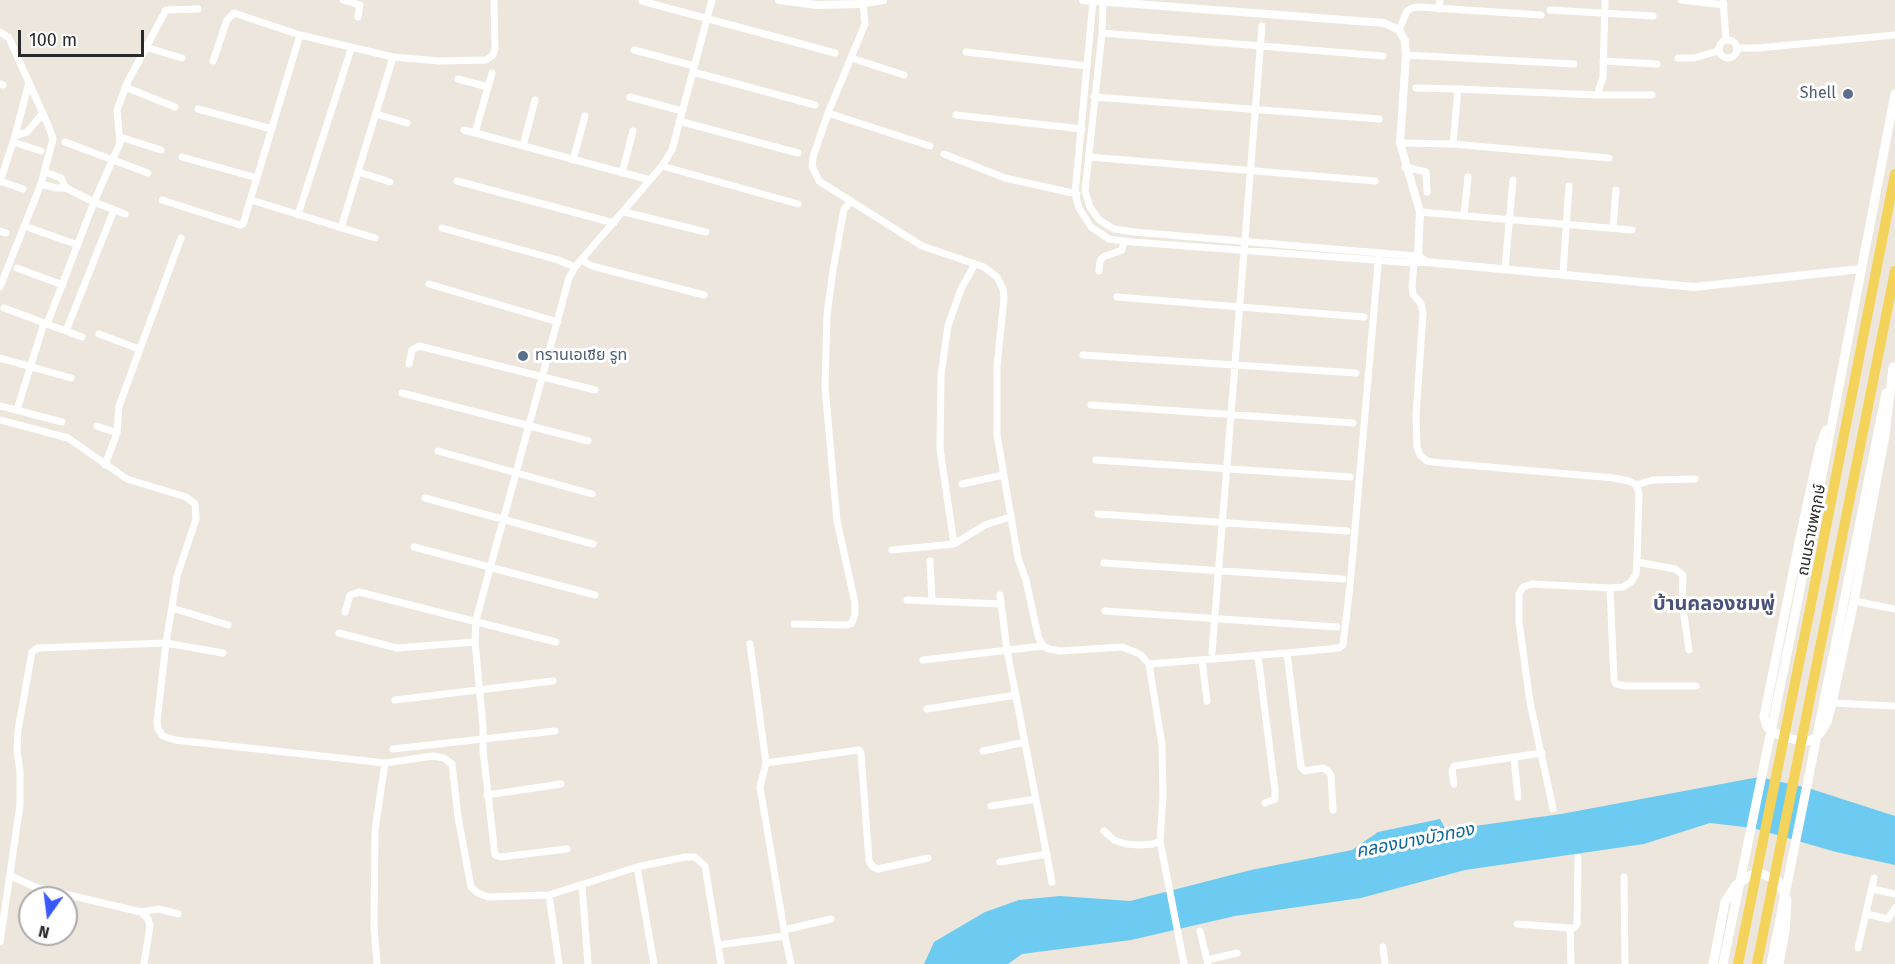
<!DOCTYPE html>
<html>
<head>
<meta charset="utf-8">
<style>
  body { margin:0 }
  #map { position:relative; width:1895px; height:964px; overflow:hidden; background:#ede6dc; font-family:"Fira Sans",sans-serif }
  canvas { display:block }
  .north { position:absolute; left:18px; top:886px; width:60px; height:60px; box-sizing:border-box; background:#fff; border:2px solid #aaa; border-radius:50%; rotate:194deg; font-size:16px; font-weight:700; line-height:24px; text-align:center; color:#2a2a2a }
  .north::after { content:''; display:block; margin:auto; width:21px; height:27px; background:#3859fd; clip-path:polygon(50% 0,100% 100%,50% 72%,0 100%) }
  .scale { position:absolute; left:18px; top:30px; width:126px; height:27px; box-sizing:border-box; border:3px solid #2a2a2a; border-top:0; padding-left:8px; font-size:18px; line-height:21px; white-space:nowrap; color:#2a2a2a; -webkit-text-stroke:4px #fff; paint-order:stroke }
</style>
</head>
<body>
<div id="map">
<canvas width="1895" height="964"></canvas>
<div class="north">N</div>
<div class="scale">100 m</div>
</div>
<script>
const g = document.querySelector('canvas').getContext('2d');
g.lineJoin = 'round';
function fillPath(path, color) { g.fillStyle = color; g.fill(path, 'evenodd'); }
const toPath = rows => new Path2D(rows.map(r => 'M' + r).join(''));
function trace(path, color, width, dash) { g.strokeStyle = color; g.lineWidth = width; g.lineCap = dash ? 'butt' : 'round'; g.setLineDash(dash || []); g.stroke(path); }
function drawText(font, color, halo, rows, align = 'center') {
  g.font = font + ' "Fira Sans","Noto Sans Thai",sans-serif'; g.lineWidth = 6; g.setLineDash([]); g.textBaseline = 'middle'; g.strokeStyle = halo; g.fillStyle = color; for (const [text, x, y, turn = 0] of rows) {
    g.save(); g.translate(x, y); g.rotate((+turn || 0) * Math.PI / 180); g.textAlign = isNaN(turn) ? turn : align; if (halo) g.strokeText(text, 0, 0); g.fillText(text, 0, 0); g.restore();
  }
}
fillPath(toPath([
  [1759,777,1808,788,1895,816,1895,865,1836,852,1753,828,1710,823,1644,844,1465,870,1361,898,1235,916,1131,940,1022,954,1008,964,924,964,934,942,985,912,1019,900,1060,896,1130,901,1251,870,1352,850,1378,832,1440,819,1446,830,1561,814]
]), '#6dcbf1');
trace(toPath([
  [343,0,360,5,358,17],
  [1681,0,1724,5],
  [1723,0,1726,39],
  [642,1,835,53],
  [1093,1,1075,194,1079,208,1091,227,1109,239,1132,242,1414,263,1413,256],
  [1103,2,1102,33,1085,191,1090,207,1099,220,1114,229,1134,232,1416,256],
  [863,3,865,24,828,113,813,157,812,166,819,181,922,246,984,267,997,277,1003,289,1004,298,997,367,997,435,1018,558,1026,580,1038,636,1043,646,1049,649,1060,651,1122,647,1140,654,1149,664,1162,745,1163,796,1160,841,1184,964],
  [1439,9,1440,0],
  [1550,10,1653,16],
  [1399,30,1407,11,1412,8,1420,7,1541,15],
  [0,32,9,38,48,125,53,139,41,184,0,287],
  [1102,33,1383,56],
  '1719 49a9 9 0 1 1 18 0a9 9 0 1 1-18 0Z',
  [145,47,182,58],
  [1737,48,1758,48,1895,35],
  [634,50,694,66],
  [966,52,1087,66],
  [1406,55,1574,64],
  [851,58,904,75],
  [1678,58,1694,58,1718,51],
  [213,61,227,20,234,13,300,35,393,57,439,61,486,60,493,55,495,48,494,0],
  [1603,61,1657,64],
  [693,72,815,105],
  [458,79,488,87],
  [29,82,15,136,27,132,43,113],
  [0,84,3,85],
  [125,87,175,107],
  [1416,88,1458,89],
  [1597,95,1603,77,1605,0],
  [630,97,682,111],
  [1094,97,1379,119],
  [198,109,272,129],
  [828,113,930,146],
  [376,114,407,123],
  [956,115,1082,129],
  [679,121,798,153],
  [464,130,650,180],
  [475,133,492,73],
  [120,137,161,150],
  [13,142,41,151],
  [65,142,148,173],
  [1400,143,1453,144,1609,158],
  [1453,144,1458,89,1597,95,1652,95],
  [523,146,535,100],
  [944,154,1005,178,1077,194],
  [182,157,257,178],
  [1089,157,1375,181],
  [573,160,585,116],
  [662,166,798,204],
  [1405,167,1426,172,1427,192],
  [45,172,61,178,66,188],
  [359,172,390,182],
  [622,173,633,131],
  [0,181,23,189],
  [457,181,614,223],
  [0,182,15,136],
  [41,184,56,188,66,188,94,202,125,214],
  [162,200,240,225,243,224,300,35],
  [251,200,375,238],
  [624,212,706,232],
  [1420,212,1632,230],
  [298,215,351,49],
  [1464,215,1468,177],
  [30,228,78,245],
  [341,228,393,57],
  [442,228,558,260,575,267],
  [1613,228,1616,190],
  [0,231,6,233],
  [581,260,592,266,704,295],
  [1426,262,1414,263,1412,286,1413,294,1421,304,1423,313,1416,415,1417,447,1420,455,1427,461,1432,462,1614,478,1629,481,1636,485,1639,493,1637,562,1636,574,1631,582,1623,587,1610,588,1532,584,1523,587,1519,594,1519,622,1530,702,1553,809],
  [17,268,63,285],
  [1505,268,1513,180],
  [1099,271,1100,261,1103,257,1122,250,1124,241],
  [1563,273,1569,186],
  [429,284,558,322],
  [1117,297,1364,317],
  [4,308,82,337],
  [47,324,94,202,120,143,117,110,127,83,166,10,198,9],
  [66,331,114,210],
  [99,334,139,349],
  [1083,355,1356,373],
  [0,358,71,378],
  [409,364,412,350,419,346,595,390],
  [402,393,588,441],
  [1091,405,1353,423],
  [0,406,62,422],
  [17,410,44,323],
  [0,420,68,438,127,479,186,497,195,504,196,519,177,576,166,643,157,722,158,729,163,736,175,740,385,763,433,756,444,758,452,764,458,817,471,887,478,893,488,897,549,895,637,867,685,857,695,857,705,866,721,964],
  [97,426,117,433],
  [438,451,592,494],
  [1096,460,1350,477],
  [105,465,117,433,119,406,181,238],
  [962,484,1003,475],
  [1636,485,1653,480,1695,479],
  [425,498,593,544],
  [1098,514,1347,531],
  [954,544,940,449,941,375,948,326,961,289,975,264],
  [414,547,595,595],
  [892,550,954,544,985,525,1010,517],
  [930,561,932,601],
  [1637,562,1675,569,1683,575,1682,602,1689,650],
  [1104,563,1343,579],
  [1610,588,1614,680,1616,684,1625,686,1696,686],
  [1000,595,1007,650,1052,882],
  [907,600,1001,604],
  [1854,601,1895,609],
  [172,608,228,625],
  [1105,611,1337,627],
  [345,612,350,595,359,592,556,642],
  [794,624,847,625,852,623,855,614,855,603,837,521,825,387,827,315,833,270,844,209,851,201],
  [339,633,397,648,475,642],
  [1212,652,1262,26],
  [1287,653,1301,767,1305,771,1323,768,1328,771,1331,775,1333,810],
  [1258,656,1275,790,1275,799,1265,803],
  [923,660,1043,646],
  [1202,660,1207,701],
  [1149,664,1287,653,1339,648,1343,645,1350,586,1379,253],
  [395,700,553,681],
  [1832,703,1895,706],
  [927,709,1016,695],
  [393,749,555,731],
  [983,751,1025,742],
  [1514,758,1518,797],
  [766,763,859,750,861,753,869,861,873,867,878,869,928,858],
  [1454,784,1452,771,1454,766,1542,753],
  [487,795,561,784],
  [991,806,1036,799],
  [1104,831,1114,840,1126,844,1139,845,1153,844,1160,841],
  [567,849,501,857,495,855,483,751,483,726,475,642,476,620,569,278,575,267,662,166,672,150,712,0],
  [1000,862,1047,854],
  [637,867,654,964],
  [11,876,35,887,141,912,148,919,150,926,144,964],
  [1624,877,1625,964],
  [582,885,588,964],
  [1873,889,1895,894],
  [549,895,559,964],
  [141,912,159,909,178,914],
  [1866,914,1888,919,1895,908],
  [1517,924,1570,928],
  [784,930,831,919],
  [1200,931,1208,964],
  [785,936,791,964],
  [0,942,20,805,20,772,17,750,18,730,32,652,38,648,166,643,223,653],
  [718,945,785,936,760,787,766,763,750,644],
  [1383,947,1385,964],
  [1858,948,1874,878],
  [1207,960,1237,953],
  [377,964,374,926,375,830,385,763],
  [1571,964,1570,928,1574,928,1577,924,1578,858]
]), '#fff', 7);
trace(toPath([
  [779,0,817,5,858,4,883,0],
  [1083,0,1384,23,1399,30,1405,41,1406,55,1400,143,1420,212,1418,256,1426,262,1694,287,1861,269]
]), '#fff', 8);
trace(toPath([
  [1826,430,1820,446,1800,538,1764,717,1767,727,1772,731,1781,736,1804,742,1814,739,1821,732,1827,722,1832,703,1854,601,1885,435,1893,367],
  [1713,964,1725,902,1736,885,1751,875,1763,874,1778,881,1787,900,1785,932,1779,964],
  [1723,964,1797,605,1895,94],
  [1771,964,1886,393]
]), '#fff', 9);
trace(toPath([
  [1738,964,1810,609,1895,174],
  [1757,964,1895,271]
]), '#f3d35a', 10);
for (const [x, y, r, color] of [
  [1848,94,6,"#5c6f8a"],
  [523,356,6,"#5c6f8a"]
]) { const dot = new Path2D(); dot.arc(x, y, r, 0, 2 * Math.PI); g.fillStyle = color; g.fill(dot); trace(dot, '#fff', 2); }
drawText('16px', '#4e5e75', '#fff', [
  ["Shell",1836,94],
  ["ทรานเอเชีย รูท",535,356,"left"]
], 'right');
drawText('16px', '#2a2a2a', '#fff', [
  ["ถนนราชพฤกษ์",1812,530,-79]
]);
drawText('italic 18px', '#0b689e', '#fff', [
  ["คลองบางบัวทอง",1415,841,-11]
]);
drawText('bold 20px', '#4a527c', '#fff', [
  ["บ้านคลองชมพู่",1714,604]
]);
</script>
</body>
</html>
